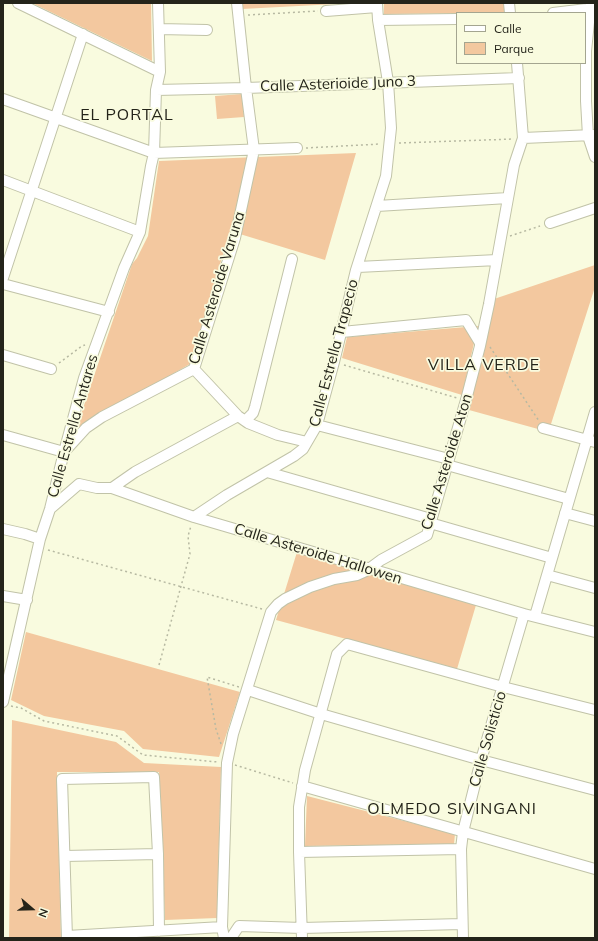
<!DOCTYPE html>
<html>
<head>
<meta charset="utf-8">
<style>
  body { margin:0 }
  #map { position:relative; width:598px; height:941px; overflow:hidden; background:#f9fbdf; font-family:Mulish,sans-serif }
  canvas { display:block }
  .frame { position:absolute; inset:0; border:4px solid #24241a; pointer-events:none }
  .legend { position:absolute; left:456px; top:12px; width:130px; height:52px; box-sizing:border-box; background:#f9fbdf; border:1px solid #a4a590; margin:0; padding:5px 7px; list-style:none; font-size:12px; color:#24241a }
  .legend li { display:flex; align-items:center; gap:8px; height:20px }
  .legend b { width:20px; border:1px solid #a4a590 }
  .north { position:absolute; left:12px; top:889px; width:40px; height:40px; -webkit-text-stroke:3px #f9fbdf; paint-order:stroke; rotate:110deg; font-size:11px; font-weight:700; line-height:16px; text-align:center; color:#24241a }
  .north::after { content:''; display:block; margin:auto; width:14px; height:18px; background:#24241a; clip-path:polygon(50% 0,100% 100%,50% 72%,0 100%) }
</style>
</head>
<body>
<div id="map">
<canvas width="598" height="941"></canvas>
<div class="frame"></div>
<ul class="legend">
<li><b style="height:5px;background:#fff"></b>Calle</li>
<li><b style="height:11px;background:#f3c89f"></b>Parque</li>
</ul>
<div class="north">N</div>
</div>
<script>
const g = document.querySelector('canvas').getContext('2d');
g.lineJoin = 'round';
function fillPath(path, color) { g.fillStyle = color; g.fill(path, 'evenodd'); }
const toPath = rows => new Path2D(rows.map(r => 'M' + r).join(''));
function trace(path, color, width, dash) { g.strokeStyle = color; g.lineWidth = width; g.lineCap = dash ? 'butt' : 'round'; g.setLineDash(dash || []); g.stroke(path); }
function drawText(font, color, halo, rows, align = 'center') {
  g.font = font + ' Mulish,sans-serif'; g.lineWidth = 3.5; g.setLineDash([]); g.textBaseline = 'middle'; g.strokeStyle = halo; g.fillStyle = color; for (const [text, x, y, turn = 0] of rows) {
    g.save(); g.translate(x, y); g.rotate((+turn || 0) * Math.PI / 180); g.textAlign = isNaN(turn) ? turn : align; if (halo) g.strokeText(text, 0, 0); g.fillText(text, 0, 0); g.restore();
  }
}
fillPath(toPath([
  [32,3,151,3,152,61],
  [242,3,355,3,242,9],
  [384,3,504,3,505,13,384,14],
  [242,94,244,117,217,119,215,96],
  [356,153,325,260,230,231,190,364,76,429,132,264,137,258,148,236,159,161],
  [595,265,595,287,551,424,538,429,469,410,494,299],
  [478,326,462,395,342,358,347,337],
  [297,552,476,605,457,669,276,620],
  [26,632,240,692,219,757,143,749,124,731,44,716,11,700],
  [12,720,116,742,144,763,221,767,217,918,165,920,159,772,57,772,61,938,9,938],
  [307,796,455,834,454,844,305,846]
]), '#f3c89f');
const minor = toPath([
  [18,3,160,72],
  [509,3,510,13],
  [591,3,586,51,586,101,588,136,595,157],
  [326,11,377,7],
  [553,13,595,8],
  [378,20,457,19],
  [159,29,207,30],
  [156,90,246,88,519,78],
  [3,99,154,153,297,148],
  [523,138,593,135],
  [3,180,140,232],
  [377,206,508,198],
  [550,223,595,208],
  [358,267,497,260],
  [3,278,83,34],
  [3,284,109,312],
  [342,332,466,320,480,343],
  [3,355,51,369],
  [194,369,238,416,248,423,278,435,307,442],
  [245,421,253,413,255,407,292,259],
  [317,425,449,459],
  [543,428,595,442],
  [3,435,64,452],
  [66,450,86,428,102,417,194,369,235,238,254,150,246,88,237,3],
  [447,465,569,499],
  [267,472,431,519],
  [112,488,135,472,238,416],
  [50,509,79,484,97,488,112,488,194,517,524,614,595,632],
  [565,513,595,521],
  [194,517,227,495,294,456,303,449,317,425,334,362,356,270,386,176,391,128,390,112,388,82,378,20,377,3],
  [430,523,552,558],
  [3,529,25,534,40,539],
  [547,575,595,588],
  [3,596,27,600],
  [535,616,595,412],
  [248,690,321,714,481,760,595,790],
  [3,702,40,539,50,509,64,452,84,378,124,268,140,232,151,166,154,153,156,90,160,72,158,3],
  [302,786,595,869],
  [299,852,461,849],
  [65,856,158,854],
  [67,936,222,927],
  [67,938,62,779,154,777,158,854,159,931],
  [224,938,222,927,227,763,233,734,271,612,278,604,285,599,310,587,334,579,357,575,366,571,381,560,427,535,466,400,480,346,489,304,514,165,523,138,517,63],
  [231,938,239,926,302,928,462,924],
  [302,938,299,852,299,807,305,770,337,654,347,644,503,687,595,710],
  [463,938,461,849,463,832,481,760,524,614]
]);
trace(minor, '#c1c3a8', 12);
trace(toPath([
  [248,15,318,11],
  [399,143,514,139],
  [306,148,380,144],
  [510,236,540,226],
  [490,347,539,421],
  [59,363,82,346,85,345],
  [344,365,457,398],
  [48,550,262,609],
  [159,665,190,554,188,536,191,526],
  [11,706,21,708,44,721,117,736,143,755,218,762],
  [221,744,216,729,207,677,239,687],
  [235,765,293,783]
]), '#b7b9a2', 1.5, [2, 3]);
trace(minor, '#fff', 10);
drawText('15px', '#24241a', '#f9fbdf', [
  ["Calle Asterioide Juno 3",338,84,-2],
  ["Calle Asteroide Varuna",217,288,-73],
  ["Calle Estrella Trapecio",334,353,-75],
  ["Calle Estrella Antares",73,426,-74],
  ["Calle Asteroide Aton",447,462,-73],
  ["Calle Asteroide Hallowen",318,554,17],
  ["Calle Solisticio",488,739,-74]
]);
g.letterSpacing = '1px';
drawText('16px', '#24241a', '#f9fbdf', [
  ["EL PORTAL",127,115],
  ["VILLA VERDE",484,365],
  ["OLMEDO SIVINGANI",452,809]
]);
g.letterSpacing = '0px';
</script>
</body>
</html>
